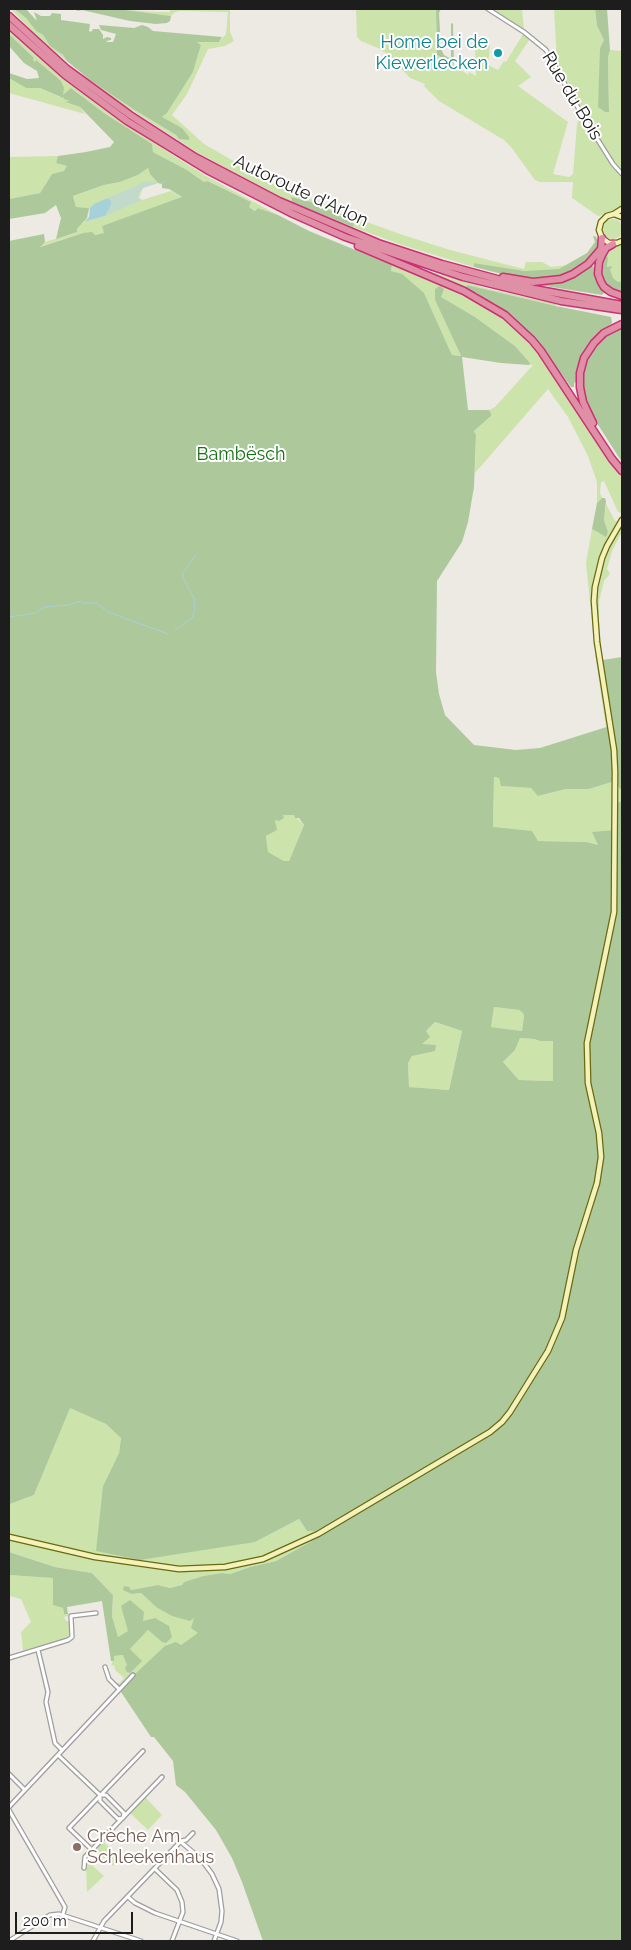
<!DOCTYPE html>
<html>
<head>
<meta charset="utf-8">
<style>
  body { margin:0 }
  #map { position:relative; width:631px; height:1950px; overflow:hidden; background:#ede9e3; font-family:Raleway,sans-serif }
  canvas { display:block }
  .frame { position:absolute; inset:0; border:10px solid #1d1d1d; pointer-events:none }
  .scale { position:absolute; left:15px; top:1912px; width:118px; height:22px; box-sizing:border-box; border:2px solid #1d1d1d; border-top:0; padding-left:6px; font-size:15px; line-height:18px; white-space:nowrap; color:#1d1d1d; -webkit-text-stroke:4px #fff; paint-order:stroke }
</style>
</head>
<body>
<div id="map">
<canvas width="631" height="1950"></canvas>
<div class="frame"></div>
<div class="scale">200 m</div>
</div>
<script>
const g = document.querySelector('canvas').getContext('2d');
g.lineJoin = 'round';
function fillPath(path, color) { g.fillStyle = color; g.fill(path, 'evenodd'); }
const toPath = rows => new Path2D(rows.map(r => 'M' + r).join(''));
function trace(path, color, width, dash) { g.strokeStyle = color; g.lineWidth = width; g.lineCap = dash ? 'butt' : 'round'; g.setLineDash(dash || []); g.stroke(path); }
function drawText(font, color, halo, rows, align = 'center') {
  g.font = font + ' Raleway,sans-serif'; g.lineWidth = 4; g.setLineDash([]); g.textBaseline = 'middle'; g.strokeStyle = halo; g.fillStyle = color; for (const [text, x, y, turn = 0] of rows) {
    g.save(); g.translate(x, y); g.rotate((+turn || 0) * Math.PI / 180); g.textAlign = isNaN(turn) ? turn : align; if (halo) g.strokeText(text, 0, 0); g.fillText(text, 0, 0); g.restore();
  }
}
fillPath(toPath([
  [11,9,14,9,26,18,36,31,43,35,50,46,63,55,67,61,90,80,133,109,176,135,179,139,182,128,161,118,167,113,193,72,201,45,197,42,219,42,226,34,228,12,180,11,175,12,171,16,118,9,156,12,170,12,170,9,230,9,230,32,234,41,225,46,208,49,187,94,172,115,204,144,275,185,297,196,320,201,336,211,400,234,450,250,524,269,526,262,542,262,551,267,569,265,559,269,546,271,525,271,474,263,474,267,402,245,353,227,354,225,319,204,290,198,292,202,281,197,198,153,110,96,37,37],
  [356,9,436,9,437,55,461,68,460,69,468,75,469,72,476,76,475,45,490,45,488,65,498,70,504,61,506,62,523,34,530,39,515,61,531,77,518,86,568,122,553,174,569,177,573,174,577,125,579,115,581,113,571,96,573,93,557,62,554,9,595,9,597,26,604,40,600,48,609,111,608,57,610,50,622,51,622,209,615,212,598,216,572,198,573,182,540,182,535,180,511,147,504,140,439,101,424,86,425,84,410,78,389,55,378,48,361,41,357,37],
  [491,9,522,9,524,29,494,11],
  [9,31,62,78,124,124,206,176,278,215,258,208,256,211,249,207,251,202,209,181,204,182,187,170,153,152,152,145,104,113,71,88,71,102,67,103,80,107,85,114,9,93,9,78,26,88,40,88,62,98,33,60,34,58,9,34],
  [58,156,56,163,67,166,64,172,52,174,40,193,9,199,9,157],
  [148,168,150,174,158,183,143,188,139,198,142,200,171,191,183,198,102,226,105,233,95,235,83,233,38,247,45,242,77,232,77,229,84,222,105,216,90,208,87,218,89,208,76,207,73,196,104,185,120,182,138,175],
  '603 229a10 10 0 1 1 20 0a10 10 0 1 1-20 0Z',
  [618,245,622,246,622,281,618,282,613,278,610,269,611,266,607,267,604,256,608,249],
  [392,265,441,285,485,307,504,319,530,342,622,475,622,513,618,512,604,481,601,482,600,493,602,498,597,503,597,482,588,456,568,417,548,389,475,473,476,435,474,431,491,416,491,413,489,410,495,407,533,365,529,365,530,363,515,346,475,317,440,297,435,300,461,356,452,355,428,302,391,271],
  [418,268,485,288,556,304,556,306,467,285,465,289],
  [606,504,615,521,620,523,622,520,622,532,612,551,607,569,610,574,604,581,599,602,599,623,603,665,613,725,606,728,596,660,586,563,592,529,605,536,608,532,604,520],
  [494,777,499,778,502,786,531,788,539,796,566,789,589,789,615,781,620,789,622,789,622,801,615,804,615,831,598,845,587,842,538,841,493,828],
  [283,815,294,815,304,825,289,861,284,861,268,852,266,836,276,830,275,819],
  [494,1007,519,1010,523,1013,524,1017,522,1031,491,1027],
  [435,1022,462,1031,449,1090,409,1087,408,1062,421,1045,426,1031],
  [520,1038,534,1039,540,1041,553,1041,553,1081,519,1080,503,1062,515,1050],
  [70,1407,106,1424,121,1437,119,1453,103,1486,255,1542,299,1519,307,1531,315,1531,342,1519,319,1537,276,1561,250,1567,230,1574,222,1573,203,1576,184,1582,182,1585,170,1588,158,1585,131,1590,132,1594,141,1593,156,1607,194,1617,199,1633,119,1689,116,1683,120,1683,124,1678,115,1670,114,1665,111,1666,114,1656,124,1655,127,1665,127,1672,130,1649,148,1630,162,1642,143,1621,122,1606,129,1631,118,1637,112,1616,113,1595,92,1573,55,1567,9,1552,10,1504,34,1495],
  [9,1575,53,1578,53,1604,63,1608,64,1614,68,1614,68,1616,64,1617,66,1621,69,1621,70,1636,68,1639,35,1648,33,1647,31,1650,23,1651,21,1632,31,1622,21,1599,9,1596],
  [145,1797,162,1815,148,1830,130,1813],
  [103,1841,120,1859,113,1866,95,1850],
  [86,1860,104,1876,87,1892,86,1863]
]), '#cce4ac');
fillPath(toPath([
  [14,9,26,9,37,21,34,12,41,16,50,16,52,13,61,14,61,20,90,24,89,31,91,32,93,29,99,29,103,35,103,39,107,37,111,38,111,40,106,41,108,42,113,42,116,34,101,30,99,25,134,28,142,25,148,27,153,31,222,37,219,42,197,42,201,45,193,72,167,113,162,117,182,128,189,137,189,140,179,139,176,135,133,109,90,80,67,61,63,55,50,46,43,35,36,31,26,18],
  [74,9,118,9,171,16,170,21,167,23,156,24,130,21,82,10,78,11],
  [436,9,441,9,439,13,441,49,444,55,451,59,451,24,453,23,454,64,437,55],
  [595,9,607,9,610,50,608,57,609,112,605,112,598,107,600,48,604,40,597,26],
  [9,34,34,58,33,60,35,62,36,60,61,81,64,88,63,95,71,88,104,113,152,144,153,152,187,170,204,182,208,181,251,202,249,207,255,211,258,208,278,215,309,231,392,265,391,271,402,274,424,293,452,355,461,356,435,300,435,289,440,286,444,289,441,297,475,317,515,346,530,363,529,365,501,363,462,357,468,410,489,410,491,413,491,416,474,431,476,435,474,487,468,522,462,542,437,581,436,672,439,694,445,715,474,745,516,750,540,748,613,725,603,665,603,660,622,657,622,789,620,789,615,781,589,789,566,789,538,796,531,788,501,786,499,778,494,777,493,827,532,831,538,841,587,842,598,845,592,832,615,830,615,804,622,801,622,1941,263,1941,242,1882,232,1858,216,1830,185,1792,176,1785,173,1761,154,1737,151,1737,119,1689,165,1646,176,1642,181,1645,198,1633,191,1628,194,1618,190,1621,172,1616,156,1607,141,1593,132,1594,123,1590,124,1586,129,1587,131,1590,158,1585,170,1588,182,1585,184,1582,203,1576,222,1573,230,1574,250,1567,276,1561,319,1537,339,1521,315,1531,307,1531,299,1519,255,1542,140,1560,96,1551,103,1486,119,1453,121,1438,106,1424,70,1408,34,1495,10,1504,9,1510,9,241,44,234,45,242,40,247,83,233,92,232,95,235,104,233,102,226,182,197,169,189,162,188,162,184,158,183,150,174,148,168,138,175,120,182,104,185,73,196,76,207,89,208,87,218,77,229,77,232,56,239,61,218,56,205,45,213,9,219,9,199,40,193,52,174,64,171,67,166,56,163,58,156,86,152,110,147,114,142,80,107,65,102,70,101,64,99,63,96,63,98,40,88,26,88,9,78,9,73,27,79,39,78,37,71,24,63,9,46],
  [283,815,294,815,295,818,299,818,304,825,289,861,284,861,268,852,266,836,277,830,275,820,279,821,284,818],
  [494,1007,519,1010,523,1013,524,1016,522,1031,491,1027],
  [435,1022,462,1031,449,1090,409,1087,408,1063,412,1056,435,1051,436,1045,422,1044,430,1037,426,1031],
  [520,1038,534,1039,540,1041,553,1041,553,1081,519,1080,503,1062,515,1050],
  [291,197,319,204,354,224,353,227,292,202],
  [593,236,595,236,601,244,596,252,580,267,563,276,534,280,510,276,474,267,474,263,525,271,559,269,587,253,595,242],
  [604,256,608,257,607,267,611,266,612,268,610,269,613,278,618,282,622,281,622,293,612,289,604,281,601,268],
  [590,265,593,266,595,270,598,284,605,292,602,295,533,284,547,283],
  [467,285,556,306,611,317,612,323,592,341,578,381,574,383,574,387,571,387,544,350,524,328,477,293,465,289],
  [622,327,622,462,593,417,586,401,582,378,587,359,593,348,607,335],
  [602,498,605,498,606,501,604,520,608,532,606,537,592,529,597,503],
  [9,1552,55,1567,92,1573,113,1595,112,1616,118,1637,128,1631,121,1606,130,1600,144,1612,143,1621,155,1618,169,1626,172,1637,166,1643,162,1642,148,1630,130,1649,142,1661,130,1673,127,1672,125,1668,127,1665,123,1655,114,1656,114,1661,111,1661,102,1601,67,1607,68,1614,64,1614,63,1608,53,1605,53,1578,9,1575]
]), '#adc99b');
fillPath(toPath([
  [147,181,158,183,143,188,138,194,138,198,142,200,105,216,111,205,111,201,108,198]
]), '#c1dacc');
fillPath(toPath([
  [108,198,111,201,111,205,105,216,84,222,89,217,90,208,94,204]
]), '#a7d1d8');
trace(toPath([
  [162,184,164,181],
  [9,617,36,613,44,607,68,605,81,601,83,603,96,603,108,612,168,634],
  [175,630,192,618,195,609,194,598,183,578,183,573,195,556]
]), '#a7d1d8', 1);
const street = toPath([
  [488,9,524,32,546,50,581,113,613,164,622,174],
  [38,1650,48,1692,46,1702,55,1743,62,1750],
  [9,1658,68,1640,72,1637,71,1616,96,1613],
  [105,1667,109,1679,119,1689],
  [58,1755,100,1795,100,1801,118,1819,123,1818,124,1813,106,1795,101,1795],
  [9,1774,25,1790],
  [9,1807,133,1675],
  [9,1810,65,1907,63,1914],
  [181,1842,201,1859,212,1874,219,1889,222,1911,221,1922,214,1941],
  [92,1850,69,1828,143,1751],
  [84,1868,85,1857,162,1777],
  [155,1869,177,1890,182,1902,183,1912,172,1941],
  [128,1897,135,1903,155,1913,237,1941],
  [9,1941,50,1915,59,1914,141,1941],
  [93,1941,104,1921,181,1841,186,1840,193,1833]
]);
const secondary = toPath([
  [614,214,622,209],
  [622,217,614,214,607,216,601,222,599,230,602,238,609,243,617,243,622,241],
  [9,1537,95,1557,179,1569,225,1567,263,1559,318,1534,490,1432,502,1422,510,1412,548,1351,562,1318,576,1250,597,1183,601,1157,599,1133,588,1083,587,1043,614,912,615,772,614,750,597,642,594,601,595,587,602,558,607,546,622,520]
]);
const highway = toPath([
  [9,16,67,69,130,115,195,157,279,201,378,243,442,264,534,289,622,305],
  [9,25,65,75,127,121,207,170,293,214,345,237,463,277,561,301,622,310],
  [613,244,606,248,602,255,599,262,598,274,601,282,604,287,611,292,622,296],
  [358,246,464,291,505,315,532,340,541,351,612,459,622,471],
  [503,277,533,282,561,279,573,274,588,264,601,249,602,238],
  [593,423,583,402,580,387,580,373,584,358,594,343,604,333,622,324]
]);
trace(street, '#9e9e9e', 5.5);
trace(secondary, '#686a0d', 7);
trace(highway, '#ca3173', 9);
trace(street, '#fff', 3);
trace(secondary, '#f4f2ba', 4.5);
trace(highway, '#df90a6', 6);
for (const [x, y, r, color] of [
  [498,53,5,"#0f9aa8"],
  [77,1847,5,"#8d6e63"]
]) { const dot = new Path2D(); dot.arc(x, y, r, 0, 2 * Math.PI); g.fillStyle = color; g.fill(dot); trace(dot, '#fff', 2); }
drawText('18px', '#0d838f', '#fff', [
  ["Home bei de",488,43],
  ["Kiewerlecken",488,64]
], 'right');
drawText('18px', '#1d1d1d', '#fff', [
  ["Rue du Bois",572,96,59],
  ["Autoroute d'Arlon",301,191,25]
]);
drawText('18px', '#147213', '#fff', [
  ["Bambësch",241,455]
]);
drawText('18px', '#785e54', '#fff', [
  ["Crèche Am",87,1837],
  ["Schleekenhaus",87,1858]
], 'left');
</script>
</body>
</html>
